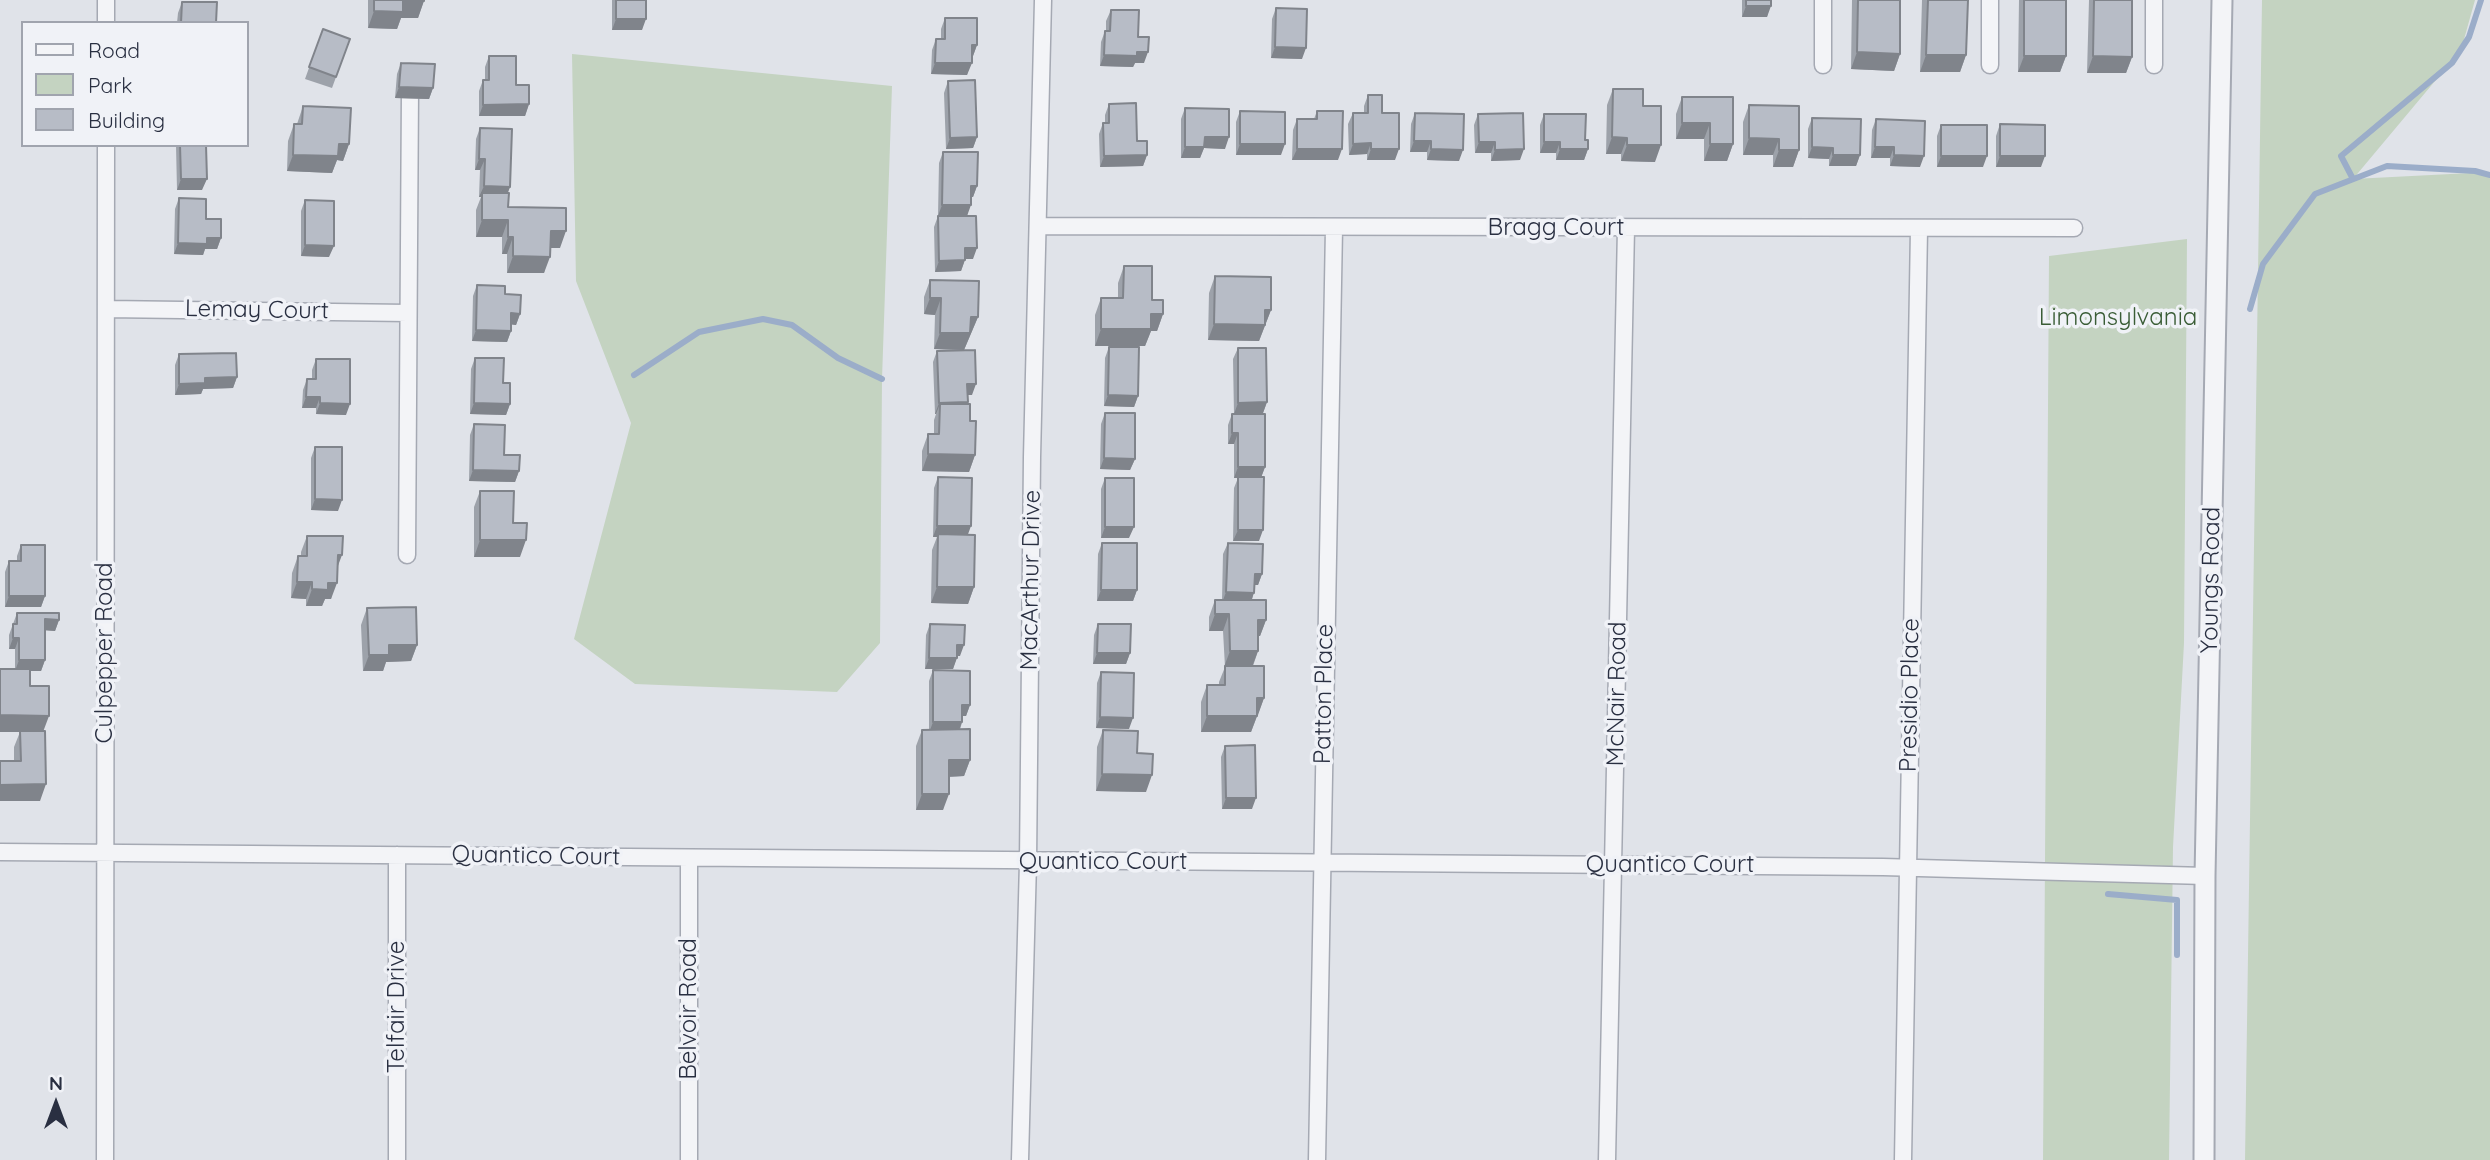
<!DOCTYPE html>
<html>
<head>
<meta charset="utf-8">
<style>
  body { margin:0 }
  #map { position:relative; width:2490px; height:1160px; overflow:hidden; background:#e0e3e9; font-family:Quicksand,sans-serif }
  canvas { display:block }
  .legend { position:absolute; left:21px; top:21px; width:228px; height:126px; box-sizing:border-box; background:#f0f2f7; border:2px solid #a0a4ae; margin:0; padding:9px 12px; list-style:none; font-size:21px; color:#292f41 }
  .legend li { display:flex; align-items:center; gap:14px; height:35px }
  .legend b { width:35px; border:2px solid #a0a4ae }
  .north { position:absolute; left:21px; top:1069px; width:70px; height:70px; -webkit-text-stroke:5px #f0f2f7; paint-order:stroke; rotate:0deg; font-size:19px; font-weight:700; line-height:28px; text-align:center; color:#292f41 }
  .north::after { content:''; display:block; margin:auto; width:24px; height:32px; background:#292f41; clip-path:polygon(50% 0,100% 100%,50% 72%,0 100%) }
</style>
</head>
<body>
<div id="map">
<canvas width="2490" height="1160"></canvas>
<ul class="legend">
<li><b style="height:9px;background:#f3f4f7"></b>Road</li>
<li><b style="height:19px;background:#c4d3c1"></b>Park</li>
<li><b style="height:19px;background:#b7bcc6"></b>Building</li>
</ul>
<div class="north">N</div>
</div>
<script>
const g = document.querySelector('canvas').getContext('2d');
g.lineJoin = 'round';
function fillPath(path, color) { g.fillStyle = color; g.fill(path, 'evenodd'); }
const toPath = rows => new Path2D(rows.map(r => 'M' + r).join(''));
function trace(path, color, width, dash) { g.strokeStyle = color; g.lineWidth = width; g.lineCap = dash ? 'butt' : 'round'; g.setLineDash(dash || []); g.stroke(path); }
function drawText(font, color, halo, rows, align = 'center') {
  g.font = font + ' Quicksand,sans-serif'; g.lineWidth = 7; g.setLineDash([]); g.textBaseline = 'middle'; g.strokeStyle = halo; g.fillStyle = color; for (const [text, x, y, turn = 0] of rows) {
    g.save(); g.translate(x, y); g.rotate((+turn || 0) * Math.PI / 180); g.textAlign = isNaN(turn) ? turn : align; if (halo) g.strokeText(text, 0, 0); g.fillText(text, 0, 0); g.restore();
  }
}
fillPath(toPath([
  [2262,0,2475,0,2461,50,2353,179,2490,172,2490,1160,2245,1160],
  [572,54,892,86,882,379,880,643,837,692,635,684,574,639,631,423,576,281],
  [2187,239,2184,643,2173,847,2169,1160,2043,1160,2049,256]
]), '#c4d3c1');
trace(toPath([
  [2353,179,2341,156,2452,63,2469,37,2481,0],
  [2250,309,2263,264,2315,194,2387,166,2475,171,2490,175],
  [634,375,699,332,763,319,792,325,838,358,882,379],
  [2108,894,2177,900,2177,955]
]), '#9badc9', 6);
const minor = toPath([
  [106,0,106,23],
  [2154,0,2154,65],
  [1823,65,1823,0],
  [1990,65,1990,0],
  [1038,226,2074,228],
  [107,309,408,313],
  [407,555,410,90],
  [0,852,1883,867,2205,876],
  [397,855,397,1160],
  [105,1160,106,145],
  [689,1160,689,858],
  [1020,1160,1028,862,1032,457,1043,0],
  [1317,1160,1334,228],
  [1607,1160,1626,228],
  [1903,1160,1919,229]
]);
const tertiary = toPath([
  [2204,1160,2205,876,2222,0]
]);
trace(minor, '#a5a9b3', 19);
trace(tertiary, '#a5a9b3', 23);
trace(minor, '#f3f4f7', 16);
trace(tertiary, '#f3f4f7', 19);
fillPath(toPath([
  [368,0,424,0,418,18,401,18,397,29,368,28],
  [612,0,646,0,642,30,612,30],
  [1742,0,1771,0,1767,17,1742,17],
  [1852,0,1900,0,1900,54,1894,71,1851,69],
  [1922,0,1968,0,1966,55,1960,72,1920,72],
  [2019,0,2066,0,2066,56,2060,72,2018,72],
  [2089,0,2132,0,2132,57,2126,73,2087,73],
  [182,2,216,23,177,23,178,13],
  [1276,8,1302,59,1271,58,1272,19],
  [1111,10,1138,37,1144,63,1135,63,1133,67,1100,66,1101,42,1105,31,1106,31,1106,21],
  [945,18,977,45,973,56,972,56,967,75,931,74,932,50,936,39,941,39,941,29],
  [323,29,350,39,332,88,305,79],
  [489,56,529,104,525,116,479,116,479,91,483,80,485,80,485,67],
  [401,63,433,88,429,99,395,98,397,74],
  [948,81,977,137,973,148,946,149,944,93],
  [1613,89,1643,106,1655,162,1621,161,1621,154,1606,154,1607,105],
  [1368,95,1382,113,1395,160,1367,160,1367,154,1349,155,1348,124,1353,113,1364,113,1364,106],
  [1682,97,1733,144,1727,161,1704,161,1704,139,1676,139,1676,114],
  [1109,104,1147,155,1143,166,1100,167,1099,134,1103,123,1105,123,1105,115],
  [1749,105,1799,150,1793,167,1773,167,1773,155,1743,155,1743,122],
  [303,106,349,144,343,161,337,160,332,173,287,171,288,141,294,124,297,124],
  [1185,108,1225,149,1204,148,1200,158,1181,158,1181,119],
  [1240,111,1281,155,1236,155,1236,122],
  [1317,111,1338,160,1292,160,1293,130,1297,119,1314,119],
  [1415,113,1459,161,1427,160,1427,152,1410,152,1411,124],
  [1478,114,1520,160,1491,161,1491,153,1475,153,1474,125],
  [1544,114,1585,140,1588,149,1584,160,1556,160,1556,153,1540,153,1540,125],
  [1812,118,1860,155,1856,166,1829,166,1829,159,1808,158,1808,129],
  [1876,119,1920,167,1890,166,1890,158,1871,158,1872,130],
  [2000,124,2041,167,1996,167,1996,136],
  [1941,125,1983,167,1937,167,1937,136],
  [480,128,510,187,507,193,508,207,560,248,550,248,544,273,507,273,507,254,502,254,502,237,476,237,476,210,481,197,479,197,480,170,475,170,476,139],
  [176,145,206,145,202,190,177,190],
  [943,152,977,186,973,197,971,197,967,216,973,259,965,259,961,271,935,272,934,227,938,216,952,216,938,216,939,163],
  [179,198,206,219,221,238,217,249,205,249,203,255,174,254,175,209],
  [305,200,329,257,301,256,301,211],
  [1124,266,1163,314,1157,331,1151,331,1145,346,1095,346,1095,315,1101,298,1118,298,1118,283],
  [1215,276,1271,310,1259,341,1208,340,1209,293],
  [930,280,978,317,964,350,972,395,967,395,967,404,975,455,969,472,922,471,922,451,928,434,934,434,934,420,936,414,935,414,933,362,937,351,961,350,934,349,935,315,924,314,924,297],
  [477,285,505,294,520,314,516,325,511,324,511,331,507,342,472,341,473,296],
  [1109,347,1138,396,1134,407,1104,406,1105,358],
  [1238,348,1267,402,1263,413,1234,414,1233,359],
  [179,354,237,377,233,388,203,389,201,394,175,395,175,365],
  [475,358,503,383,510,404,506,415,470,414,471,369],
  [316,359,346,415,316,414,316,408,302,408,303,390,307,379,312,379,312,370],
  [1105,413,1135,459,1130,470,1100,469,1101,424],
  [1232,414,1265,467,1261,477,1259,541,1233,541,1234,488,1238,478,1234,478,1234,444,1228,444,1228,425],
  [474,424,519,471,515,482,469,481,470,435],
  [315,447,338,511,311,510,311,458],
  [938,477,968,535,974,587,968,604,931,603,932,550,937,537,933,537,934,488],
  [1105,478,1129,538,1101,538,1101,489],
  [480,491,513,523,520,557,474,557,474,507],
  [307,536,338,568,331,599,325,599,322,606,306,606,306,599,291,598,292,573,298,556,301,556,301,552],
  [1102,543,1137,590,1133,601,1097,601,1098,554],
  [1228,543,1262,574,1258,585,1255,585,1252,600,1266,620,1260,636,1258,636,1258,651,1253,666,1264,698,1251,732,1201,732,1201,702,1207,685,1219,685,1219,682,1225,667,1223,631,1209,631,1209,617,1215,600,1222,600,1223,554],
  [21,545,45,596,41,607,5,607,5,572,9,561,17,561,17,556],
  [367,608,417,645,411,661,386,662,383,671,363,671,361,625],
  [17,613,59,620,55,631,45,630,45,660,41,671,30,671,30,686,43,731,40,801,0,801,0,761,14,761,14,747,20,732,15,669,15,649,9,649,9,635],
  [930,624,960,656,957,656,953,669,925,669,926,635],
  [1098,624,1130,653,1126,664,1093,664,1094,635],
  [933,670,970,705,966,716,962,716,962,722,960,730,970,760,964,776,949,777,943,810,916,810,916,746,922,730,929,730,929,681],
  [1101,672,1129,729,1096,728,1097,683],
  [1103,730,1137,753,1146,792,1096,791,1097,747],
  [1225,746,1252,809,1222,809,1221,757]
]), '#9da2aa');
fillPath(toPath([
  [403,1,424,1,418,18,401,18,397,29,368,28,374,11],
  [1746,6,1771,6,1767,17,1742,17],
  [616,19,646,19,642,30,612,30],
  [972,45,977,45,973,56,968,56],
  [1275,47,1306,48,1302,59,1271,58],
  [1137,52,1148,52,1144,63,1135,63,1133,67,1100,66,1104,55],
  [1857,52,1900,54,1894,71,1851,69],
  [1926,55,1966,55,1960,72,1920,72],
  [2024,56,2066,56,2060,72,2018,72],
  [2093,56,2132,57,2126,73,2087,73],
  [935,63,972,63,967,75,931,74],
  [399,87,433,88,429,99,395,98],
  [529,104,525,116,479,116,483,105],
  [1682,123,1710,123,1704,139,1676,139],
  [977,137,973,148,946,149,950,138],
  [1205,137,1229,137,1225,149,1204,148,1200,158,1181,158,1185,147],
  [1612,137,1627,138,1621,154,1606,154],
  [1749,138,1779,139,1773,155,1743,155],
  [1414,141,1431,141,1427,152,1410,152],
  [1479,142,1495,142,1491,153,1475,153],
  [1544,142,1560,142,1556,153,1540,153],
  [1371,143,1367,154,1349,155,1353,144],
  [339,144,349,144,343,161,337,160,332,173,287,171,293,155],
  [1240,144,1285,144,1281,155,1236,155],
  [1710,144,1733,144,1727,161,1704,161],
  [1627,145,1661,145,1655,162,1621,161],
  [1812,147,1833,148,1829,159,1808,158],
  [1875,147,1894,147,1890,158,1871,158],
  [1297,149,1342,149,1338,160,1292,160],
  [1371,149,1399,149,1395,160,1367,160],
  [1431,149,1463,150,1459,161,1427,160],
  [1524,149,1520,160,1491,161,1495,150],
  [1560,149,1588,149,1584,160,1556,160],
  [1779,150,1799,150,1793,167,1773,167],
  [1147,155,1143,166,1100,167,1104,156],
  [1833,155,1860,155,1856,166,1829,166],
  [1894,155,1924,156,1920,167,1890,166],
  [1941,156,1987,156,1983,167,1937,167],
  [2000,156,2045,156,2041,167,1996,167],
  [479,159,485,159,480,170,475,170],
  [181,179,207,179,202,190,177,190],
  [484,186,510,187,506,198,482,193,481,197,479,197],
  [971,186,977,186,973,197,967,197],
  [942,205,971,205,967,216,938,216],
  [482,220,508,220,502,237,476,237],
  [551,231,566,231,560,248,545,248],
  [508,237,513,237,507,254,502,254],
  [207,238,221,238,217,249,205,249,203,255,174,254,178,243],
  [305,245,334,246,329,257,301,256],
  [965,248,977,248,973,259,961,259],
  [513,256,550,257,544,273,507,273],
  [965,260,961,271,935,272,939,261],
  [930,298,941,298,935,315,924,314],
  [1265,310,1271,310,1259,341,1208,340,1214,324],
  [511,313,520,314,516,325,507,324],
  [1151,314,1163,314,1157,331,1151,331,1145,346,1095,346,1101,329],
  [971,317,978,317,964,350,934,349,940,333],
  [476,330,511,331,507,342,472,341],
  [237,377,233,388,203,389,201,394,175,395,179,384,205,378],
  [967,384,976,384,972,395,963,395],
  [1108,395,1138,396,1134,407,1104,406],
  [306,397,320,397,316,408,302,408],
  [968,402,964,413,940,404,936,414,935,414,939,403],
  [1267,402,1263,413,1234,414,1238,403],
  [320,403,350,404,346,415,316,414],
  [474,403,510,404,506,415,470,414],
  [1232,433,1238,433,1234,444,1228,444],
  [928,454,975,455,969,472,922,471],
  [1104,458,1135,459,1130,470,1100,469],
  [1238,467,1265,467,1261,478,1234,478],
  [473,470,519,471,515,482,469,481],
  [315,499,342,500,338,511,311,510],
  [937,526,971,526,967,537,938,534,937,537,933,537],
  [1105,527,1134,527,1129,538,1101,538],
  [1238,530,1263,530,1259,541,1233,541],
  [480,540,526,540,520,557,474,557],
  [338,555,342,555,336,571],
  [1255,574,1262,574,1258,585,1251,585],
  [297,582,312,582,306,599,291,598],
  [328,583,337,583,331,599,325,599,322,606,306,606,312,589],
  [937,587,974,587,968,604,931,603],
  [1101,590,1137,590,1133,601,1097,601],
  [1226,592,1254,593,1250,604,1222,603],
  [9,596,45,596,41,607,5,607],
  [1215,614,1229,614,1223,631,1209,631],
  [45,619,59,620,55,631,41,630],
  [1258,620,1266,620,1260,636,1252,636],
  [13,638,19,638,15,649,9,649],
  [389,645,417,645,411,661,386,662,383,671,363,671,369,655],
  [957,645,964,645,960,656,953,656],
  [1230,651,1258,651,1252,667,1224,667],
  [1097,653,1130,653,1126,664,1093,664],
  [929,658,957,658,953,669,925,669],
  [19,660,45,660,41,671,15,671],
  [1257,698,1264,698,1258,715,1251,715],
  [962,705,970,705,966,716,958,716],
  [0,715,49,716,43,732,0,732],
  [1207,716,1257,716,1251,732,1201,732],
  [1100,717,1133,718,1129,729,1096,728],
  [933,722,962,722,958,733,929,733],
  [949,760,970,760,964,776,943,777],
  [1102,774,1152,775,1146,792,1096,791],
  [46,784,40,801,0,801,0,785],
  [922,794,949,794,943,810,916,810],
  [1226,798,1256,798,1252,809,1222,809]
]), '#80848b');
const building = toPath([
  [374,0,424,0,424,1,403,1,403,12,374,11,374,0],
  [616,0,646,0,646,19,616,19,616,0],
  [1746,0,1771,0,1771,6,1746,6,1746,0],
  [1858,0,1900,0,1900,54,1857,52,1858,0],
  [1928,0,1968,0,1966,55,1926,55,1928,0],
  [2024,0,2066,0,2066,56,2024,56,2024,0],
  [2094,0,2132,0,2132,57,2093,56,2094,0],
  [182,2,217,2,216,23,181,23,182,2],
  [1276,8,1307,9,1306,48,1275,47,1276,8],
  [1111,10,1139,10,1138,37,1149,37,1148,52,1137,52,1137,56,1104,55,1105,31,1110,31,1111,10],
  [945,18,977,18,977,45,972,45,972,63,935,63,936,39,945,39,945,18],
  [323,29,350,39,336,77,309,67,323,29],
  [489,56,516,56,516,85,529,85,529,104,483,105,483,80,489,80,489,56],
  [401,63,435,64,433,88,399,87,401,63],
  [975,80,977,137,950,138,948,81,975,80],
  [1613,89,1643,89,1643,106,1661,106,1661,145,1627,145,1627,138,1612,137,1613,89],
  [1368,95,1382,95,1382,113,1399,113,1399,149,1371,149,1371,143,1353,144,1353,113,1368,113,1368,95],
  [1682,97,1733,97,1733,144,1710,144,1710,123,1682,123,1682,97],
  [1136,103,1137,141,1147,141,1147,155,1104,156,1103,123,1109,123,1109,104,1136,103],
  [1749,105,1799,106,1799,150,1779,150,1779,139,1749,138,1749,105],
  [303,106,351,108,349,144,339,144,338,156,293,155,294,124,302,124,303,106],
  [1185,108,1229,109,1229,137,1205,137,1204,147,1185,147,1185,108],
  [1240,111,1285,112,1285,144,1240,144,1240,111],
  [1317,111,1343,111,1342,149,1297,149,1297,119,1317,119,1317,111],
  [1415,113,1464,114,1463,150,1431,149,1431,141,1414,141,1415,113],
  [1523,113,1524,149,1495,150,1495,142,1479,142,1478,114,1523,113],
  [1544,114,1586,114,1585,140,1588,140,1588,149,1560,149,1560,142,1544,142,1544,114],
  [1812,118,1861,119,1860,155,1833,155,1833,148,1812,147,1812,118],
  [1876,119,1925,121,1924,156,1894,155,1894,147,1875,147,1876,119],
  [2000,124,2045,125,2045,156,2000,156,2000,124],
  [1941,125,1987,125,1987,156,1941,156,1941,125],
  [480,128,512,129,510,187,484,186,485,159,479,159,480,128],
  [180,145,206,145,207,179,181,179,180,145],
  [943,152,978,152,977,186,971,186,971,205,942,205,943,152],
  [482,193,509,193,508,207,566,208,566,231,551,231,550,257,513,256,513,237,508,237,508,220,482,220,482,193],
  [179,198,206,199,206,219,221,219,221,238,207,238,207,244,178,243,179,198],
  [305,200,334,201,334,246,305,245,305,200],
  [938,216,976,216,977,248,965,248,965,260,939,261,938,216],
  [1124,266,1152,266,1152,300,1163,300,1163,314,1151,314,1151,329,1101,329,1101,298,1123,298,1124,266],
  [1215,276,1271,277,1271,310,1265,310,1265,325,1214,324,1215,276],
  [930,280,979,281,978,317,971,317,970,333,940,333,941,298,930,298,930,280],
  [477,285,505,286,505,294,521,295,520,314,511,313,511,331,476,330,477,285],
  [1109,347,1139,347,1138,396,1108,395,1109,347],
  [1238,348,1266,348,1267,402,1238,403,1238,348],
  [975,350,976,384,967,384,968,402,939,403,937,351,975,350],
  [236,353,237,377,205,378,205,383,179,384,179,354,236,353],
  [475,358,504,358,503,383,510,383,510,404,474,403,475,358],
  [316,359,350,359,350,404,320,403,320,397,306,397,307,379,316,379,316,359],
  [940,404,970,404,970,421,976,421,975,455,928,454,928,434,939,434,940,404],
  [1105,413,1135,413,1135,459,1104,458,1105,413],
  [1232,414,1265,414,1265,467,1238,467,1238,433,1232,433,1232,414],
  [474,424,505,425,504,455,520,455,519,471,473,470,474,424],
  [315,447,342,447,342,500,315,499,315,447],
  [938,477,972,478,971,526,937,526,938,477],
  [1238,477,1264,477,1263,530,1238,530,1238,477],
  [1105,478,1134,478,1134,527,1105,527,1105,478],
  [480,491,514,491,513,523,527,523,526,540,480,540,480,491],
  [938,534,975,535,974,587,937,587,938,534],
  [307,536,343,536,342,555,338,555,337,583,328,583,328,590,312,589,312,582,297,582,298,556,307,556,307,536],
  [1102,543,1137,543,1137,590,1101,590,1102,543],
  [1228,543,1263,544,1262,574,1255,574,1254,593,1226,592,1228,543],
  [21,545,45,545,45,596,9,596,9,561,21,561,21,545],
  [1215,600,1266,600,1266,620,1258,620,1258,651,1230,651,1229,614,1215,614,1215,600],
  [416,607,417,645,389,645,389,655,369,655,367,608,416,607],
  [17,613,59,613,59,620,45,619,45,660,19,660,19,638,13,638,13,624,17,624,17,613],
  [930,624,965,625,964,645,957,645,957,658,929,658,930,624],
  [1098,624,1131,624,1130,653,1097,653,1098,624],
  [1225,666,1264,666,1264,698,1257,698,1257,716,1207,716,1207,685,1225,685,1225,666],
  [0,669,30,669,30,686,49,686,49,716,0,715,0,669],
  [933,670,970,671,970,705,962,705,962,722,933,722,933,670],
  [1101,672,1134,673,1133,718,1100,717,1101,672],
  [970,729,970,760,949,760,949,794,922,794,922,730,970,729],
  [1103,730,1138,731,1137,753,1153,754,1152,775,1102,774,1103,730],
  [20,731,45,731,46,784,0,785,0,761,21,761,20,731],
  [1255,745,1256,798,1226,798,1225,746,1255,745]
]);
fillPath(building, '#b7bcc6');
trace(building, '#80848b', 2);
drawText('24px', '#292f41', '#f0f2f7', [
  ["Bragg Court",1556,228],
  ["Lemay Court",257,310,1],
  ["MacArthur Drive",1031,580,-89],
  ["Youngs Road",2211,580,-89],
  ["Culpepper Road",105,653,-90],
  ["Patton Place",1324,694,-89],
  ["McNair Road",1617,694,-89],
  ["Presidio Place",1910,695,-89],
  ["Quantico Court",536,856,1],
  ["Quantico Court",1103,862],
  ["Quantico Court",1670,865],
  ["Telfair Drive",397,1007,-90],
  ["Belvoir Road",689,1009,-90]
]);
drawText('24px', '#3a5d36', '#f0f2f7', [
  ["Limonsylvania",2118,318]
]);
</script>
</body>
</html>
